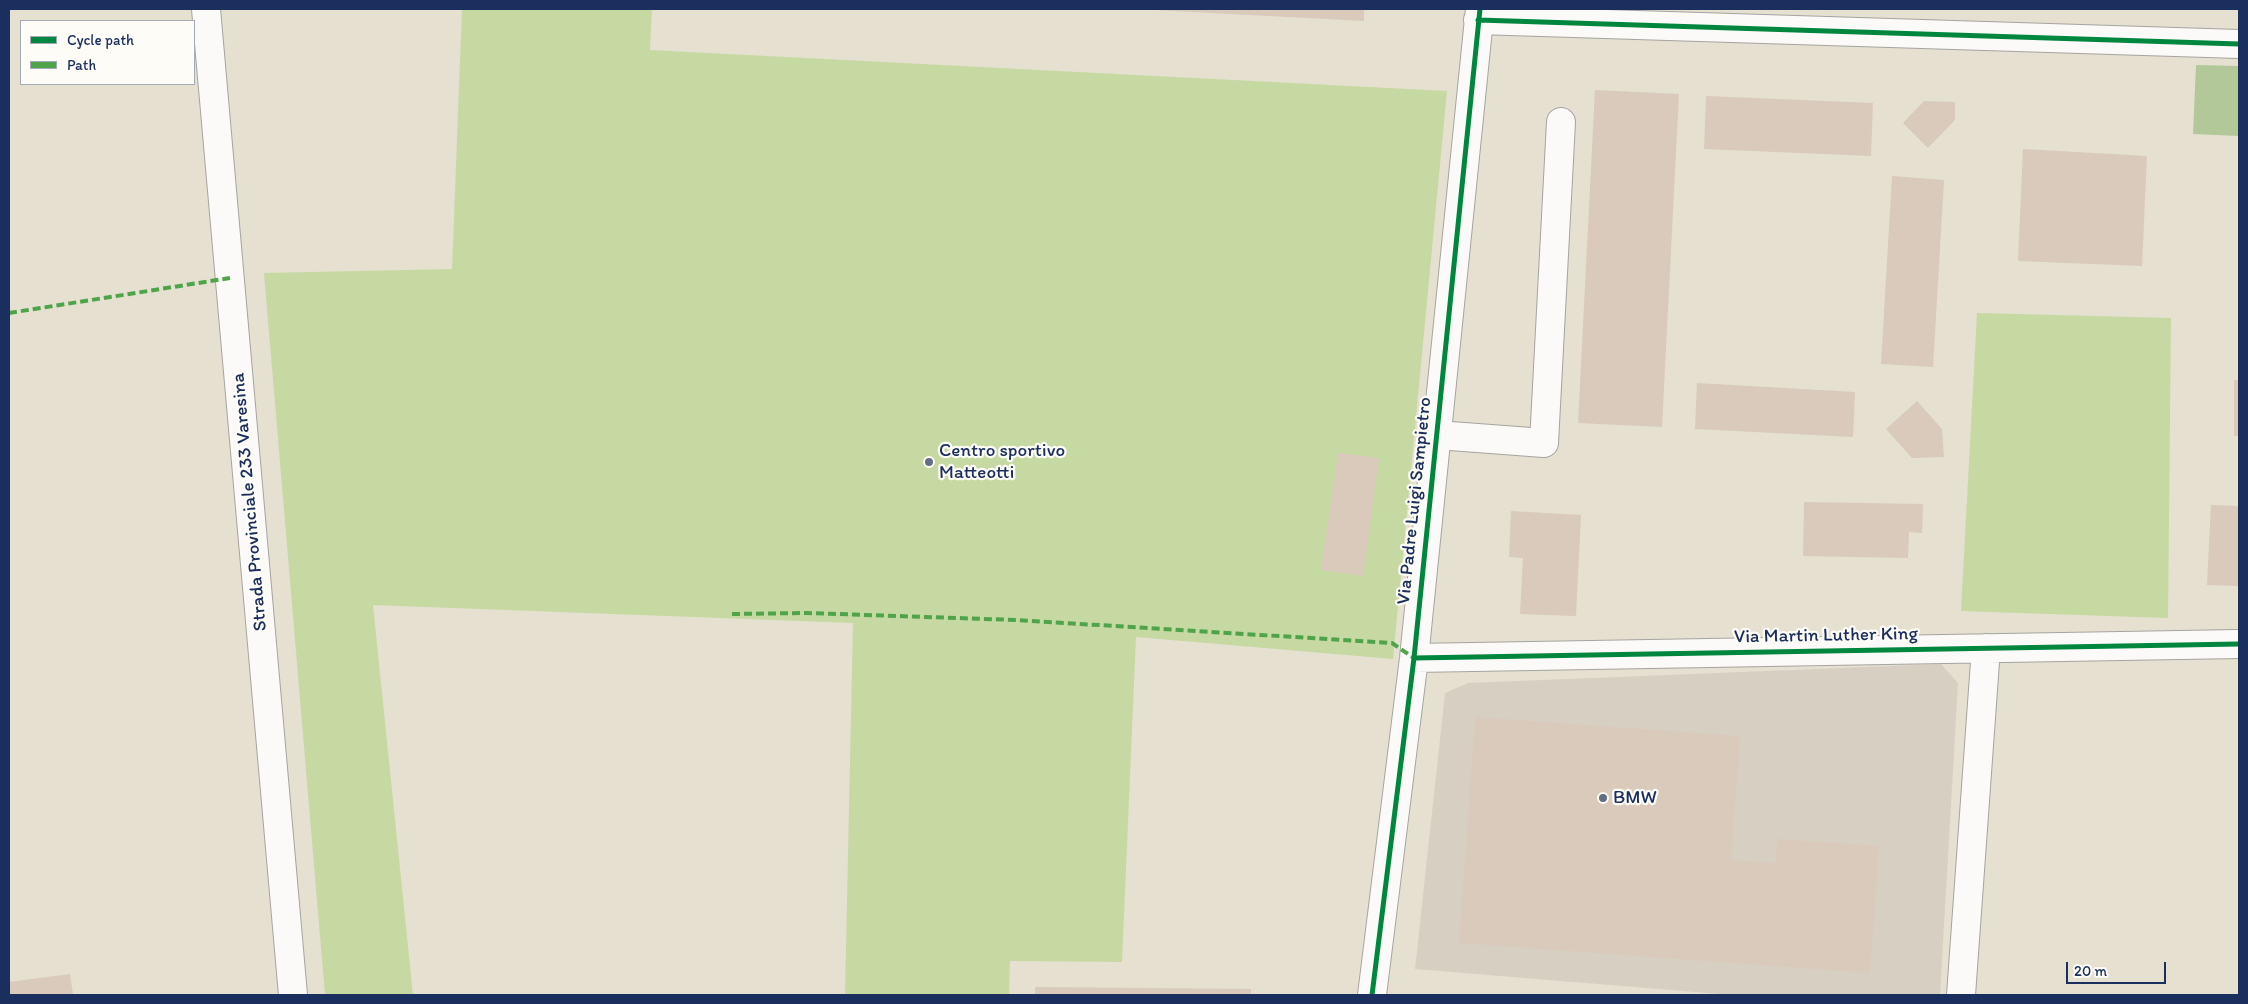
<!DOCTYPE html>
<html>
<head>
<meta charset="utf-8">
<style>
  body { margin:0 }
  #map { position:relative; width:2248px; height:1004px; overflow:hidden; background:#e5e0d0; font-family:Itim,sans-serif }
  canvas { display:block }
  .frame { position:absolute; inset:0; border:10px solid #1b2f5e; pointer-events:none }
  .legend { position:absolute; left:20px; top:20px; width:175px; height:65px; box-sizing:border-box; background:#fdfcf7; border:1px solid #a3aaba; margin:0; padding:6px 9px; list-style:none; font-size:15px; color:#1b2f5e }
  .legend li { display:flex; align-items:center; gap:10px; height:25px }
  .legend b { width:25px; border:1px solid #a3aaba }
  .scale { position:absolute; left:2066px; top:962px; width:100px; height:22px; box-sizing:border-box; border:2px solid #1b2f5e; border-top:0; padding-left:6px; font-size:15px; line-height:18px; white-space:nowrap; color:#1b2f5e; -webkit-text-stroke:4px #fdfcf7; paint-order:stroke }
</style>
</head>
<body>
<div id="map">
<canvas width="2248" height="1004"></canvas>
<div class="frame"></div>
<ul class="legend">
<li><b style="height:6px;background:#00873e"></b>Cycle path</li>
<li><b style="height:6px;background:#4fa44a"></b>Path</li>
</ul>
<div class="scale">20 m</div>
</div>
<script>
const g = document.querySelector('canvas').getContext('2d');
g.lineJoin = 'round';
function fillPath(path, color) { g.fillStyle = color; g.fill(path, 'evenodd'); }
const toPath = rows => new Path2D(rows.map(r => 'M' + r).join(''));
function trace(path, color, width, dash) { g.strokeStyle = color; g.lineWidth = width; g.lineCap = dash ? 'butt' : 'round'; g.setLineDash(dash || []); g.stroke(path); }
function drawText(font, color, halo, rows, align = 'center') {
  g.font = font + ' Itim,sans-serif'; g.lineWidth = 4.5; g.setLineDash([]); g.textBaseline = 'middle'; g.strokeStyle = halo; g.fillStyle = color; for (const [text, x, y, turn = 0] of rows) {
    g.save(); g.translate(x, y); g.rotate((+turn || 0) * Math.PI / 180); g.textAlign = isNaN(turn) ? turn : align; if (halo) g.strokeText(text, 0, 0); g.fillText(text, 0, 0); g.restore();
  }
}
fillPath(toPath([
  [1941,664,1958,683,1940,995,1732,995,1415,969,1445,693,1468,683]
]), '#d8cfc3');
fillPath(toPath([
  [462,9,652,9,650,50,1447,91,1393,659,1136,637,1122,962,1010,961,1009,995,845,995,853,623,373,605,413,995,325,995,264,273,452,269],
  [1977,313,2171,318,2168,618,1961,611]
]), '#c6d9a2');
fillPath(toPath([
  [2196,65,2239,66,2239,136,2193,134]
]), '#b2c899');
fillPath(toPath([
  [1136,9,1364,9,1364,21],
  [1595,90,1679,94,1662,427,1578,423],
  [1706,96,1873,103,1871,156,1704,149],
  [1924,101,1955,102,1955,120,1928,148,1903,123],
  [2023,149,2147,156,2142,266,2018,261],
  [1892,176,1944,180,1933,367,1881,364],
  [2234,380,2239,380,2239,436,2234,436],
  [1697,383,1855,392,1853,437,1695,429],
  [1917,401,1942,429,1944,457,1912,458,1886,429],
  [1338,453,1379,458,1363,576,1321,570],
  [1804,502,1923,504,1922,533,1909,532,1908,558,1803,556],
  [2211,505,2239,506,2239,586,2207,585],
  [1511,511,1581,515,1576,616,1520,614,1523,558,1509,557],
  [1475,717,1740,736,1731,860,1776,863,1777,839,1879,846,1870,973,1459,943],
  [70,974,73,995,9,995,9,982],
  [1035,987,1251,989,1251,995,1035,995]
]), '#d9cabb');
const minor = toPath([
  [1478,20,2239,44],
  [1437,435,1544,443,1561,122],
  [1414,658,2239,644],
  [1372,995,1414,658,1480,9],
  [1961,995,1986,648]
]);
const major = toPath([
  [206,9,293,995]
]);
trace(minor, '#a4a4a0', 30);
trace(major, '#a4a4a0', 30);
trace(minor, '#fbfaf8', 28);
trace(major, '#fbfaf8', 28);
trace(toPath([
  [9,313,230,278],
  [732,614,807,613,1016,620,1392,643,1414,658]
]), '#4fa44a', 4, [8, 4]);
trace(toPath([
  [1478,20,2239,44],
  [1414,658,2239,644],
  [1372,995,1414,658,1480,9]
]), '#00873e', 5);
for (const [x, y, r, color] of [
  [929,462,5,"#626d86"],
  [1603,798,5,"#626d86"]
]) { const dot = new Path2D(); dot.arc(x, y, r, 0, 2 * Math.PI); g.fillStyle = color; g.fill(dot); trace(dot, '#fdfcf7', 2); }
drawText('19px', '#1b2f5e', '#fdfcf7', [
  ["Centro sportivo",939,451],
  ["Matteotti",939,473],
  ["BMW",1613,798]
], 'left');
drawText('19px', '#1b2f5e', '#fdfcf7', [
  ["Via Padre Luigi Sampietro",1415,501,-84],
  ["Strada Provinciale 233 Varesina",250,502,-95],
  ["Via Martin Luther King",1826,636,-1]
]);
</script>
</body>
</html>
